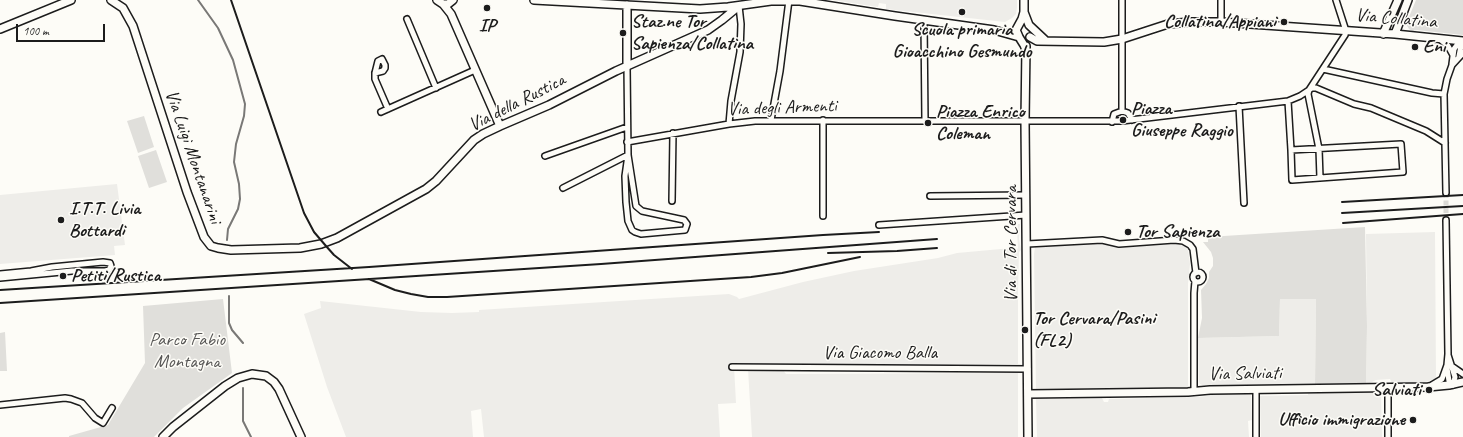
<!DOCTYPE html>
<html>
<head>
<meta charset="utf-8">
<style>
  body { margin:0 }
  #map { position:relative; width:1463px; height:437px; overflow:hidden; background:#fdfcf7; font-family:Caveat,sans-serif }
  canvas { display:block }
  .scale { position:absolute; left:16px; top:24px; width:89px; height:18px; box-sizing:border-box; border:2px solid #1c1c1c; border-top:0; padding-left:5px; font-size:12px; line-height:14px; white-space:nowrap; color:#1c1c1c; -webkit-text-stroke:3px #fdfcf7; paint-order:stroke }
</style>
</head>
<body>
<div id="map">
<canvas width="1463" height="437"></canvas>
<div class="scale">100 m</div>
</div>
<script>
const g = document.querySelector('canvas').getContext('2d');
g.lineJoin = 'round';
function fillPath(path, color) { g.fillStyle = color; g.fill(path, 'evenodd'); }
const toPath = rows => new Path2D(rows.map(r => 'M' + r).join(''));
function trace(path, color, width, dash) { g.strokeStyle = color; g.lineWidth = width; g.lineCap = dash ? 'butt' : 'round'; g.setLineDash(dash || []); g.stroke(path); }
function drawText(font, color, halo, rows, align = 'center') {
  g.font = font + ' Caveat,sans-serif'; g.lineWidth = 3; g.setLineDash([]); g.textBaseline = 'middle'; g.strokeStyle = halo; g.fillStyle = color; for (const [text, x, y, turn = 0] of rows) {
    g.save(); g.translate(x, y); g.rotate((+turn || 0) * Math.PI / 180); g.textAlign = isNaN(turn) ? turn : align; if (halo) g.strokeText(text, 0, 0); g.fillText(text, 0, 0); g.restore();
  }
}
fillPath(toPath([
  [833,0,1017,0,1017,7,1016,14,1012,18,1005,22,886,9,886,4,879,3,878,7],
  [117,184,125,245,114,246,115,255,0,264,0,195],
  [1018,224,1020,224,1019,239,1021,250,1019,252,1018,290,1018,364,734,366,736,403,718,404,720,437,484,437,481,409,471,411,473,437,346,437,327,387,304,314,321,308,320,301,421,312,452,313,479,312,479,310,729,294,737,297,739,299,803,282,854,271,938,258,957,253,1012,248,1016,250,1018,248,1017,231],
  [1435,232,1436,379,1421,383,1392,383,1390,379,1376,380,1366,385,1367,326,1366,234],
  [1101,243,1117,248,1176,244,1185,246,1188,250,1190,264,1188,284,1188,389,1036,390,1034,254,1035,247],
  [1280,299,1316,299,1315,385,1202,385,1200,384,1199,382,1198,338,1279,336],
  [748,369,783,370,786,374,1018,373,1018,437,752,437],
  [1248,392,1251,395,1252,420,1248,421,1249,437,1037,437,1036,399,1102,398,1104,402,1108,402,1109,399,1196,397,1208,396,1211,393],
  [1381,392,1382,437,1261,437,1260,396,1308,395,1308,393]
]), '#eeede9');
fillPath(toPath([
  [1416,0,1463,0,1463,35,1417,30,1412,31,1409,29,1406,24],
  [144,116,154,147,138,153,127,121],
  [156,150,167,182,149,188,138,156],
  [1365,227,1367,326,1366,385,1315,385,1316,299,1280,299,1279,336,1198,338,1202,318,1201,290,1206,284,1209,278,1209,272,1213,266,1213,258,1211,252,1203,242,1208,242,1208,237],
  [223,299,232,373,183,408,154,437,69,437,69,436,108,425,145,363,143,306],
  [5,332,7,371,0,371,0,333]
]), '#e0dfdb');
trace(toPath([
  [198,0,218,28,233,60,245,104,244,116,236,144,234,162,239,184,240,199,238,209,228,229,227,240],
  [229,296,229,323,232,330,243,343],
  [243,388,243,421,251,437]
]), '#797876', 2);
trace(toPath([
  [1446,193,1446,220]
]), '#dbdad6', 5, [5, 2.5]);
const street = toPath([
  [407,19,436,88],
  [924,21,925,121],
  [1221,22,1221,0],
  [1440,39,1448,46,1453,55],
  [1459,56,1461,46,1460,41],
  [1452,64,1454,49,1460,41],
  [627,66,628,155,636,206,642,211,684,220,687,224,685,230,641,234,635,232,632,230,628,221,626,202,625,176,628,155],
  [1323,69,1432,93,1444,94],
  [375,73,383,71,385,68,385,65,382,59,378,61,375,73,375,79,388,109],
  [1288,101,1291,150,1292,180,1403,172,1401,144,1291,150],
  [1239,106,1244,203],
  [1122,111,1128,113,1132,120],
  [381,112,475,70],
  [771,120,780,71,789,0],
  [823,120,823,216],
  [1112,122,1114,114,1122,111,1122,0],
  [729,124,731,101,740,52,741,24,739,6],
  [627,142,729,124,755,121,1122,121,1288,101,1300,96,1309,90,1345,35,1346,31,1336,0],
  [545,156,627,127],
  [1320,178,1319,149,1308,94,1309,90,1312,88,1316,88,1354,104,1371,108,1426,131,1445,143],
  [563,188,628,155],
  [1446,193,1444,94,1447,79,1452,65,1463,53],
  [930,196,1026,195],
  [672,201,673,133],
  [879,225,1026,215],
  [1027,244,1102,240,1119,244,1174,240,1183,241,1190,245,1193,249,1196,273],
  '1193 277a5 5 0 1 1 10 0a5 5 0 1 1-10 0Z',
  [0,274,31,271,52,267,103,262,110,263,111,266,109,270,105,271,72,271,0,278],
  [732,367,1028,369],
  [1453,367,1463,374],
  [1447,368,1449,381,1453,385,1455,377,1448,355],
  [1432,385,1442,379,1447,365,1448,354,1446,220],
  [1388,388,1388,437],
  [1194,392,1194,293,1195,281],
  [0,405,65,398,71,399,82,403,95,418,103,423,112,408],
  [1256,437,1256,389]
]);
const secondary = toPath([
  [111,0,123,8,133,26,187,192,204,237,211,246,218,248,231,250,300,248,321,244,337,238,426,189,436,181,474,140,483,134,500,126,549,105,616,71,708,30,722,20,739,6],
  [437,0,443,4,448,4,453,0],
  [534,0,700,9,728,7,771,1,800,1,895,16,994,30,1019,37,1024,45,1026,50],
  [443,4,451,14,500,126],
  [1024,12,1029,25,1045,40],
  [0,29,71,0],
  [1383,34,1398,0],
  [1395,34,1408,0],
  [1019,37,1016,30,1022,19,1024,12,1024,0],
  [1030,37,1037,41,1104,42,1122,39,1168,24,1190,22,1221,22,1395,34,1463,41],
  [1026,46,1025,121,1028,437],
  [627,66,627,5],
  [1028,394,1188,392,1210,390,1428,387,1449,385,1463,382],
  [163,437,173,427,225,386,238,378,252,374,266,376,274,382,279,389,301,437]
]);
trace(street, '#1c1c1c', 8);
trace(secondary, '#1c1c1c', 10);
trace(street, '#fdfcf7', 5);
trace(secondary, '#fdfcf7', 7);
trace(toPath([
  [231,0,304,213,314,232,326,246,334,255,352,269],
  [1342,202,1463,195],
  [1342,213,1463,206],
  [1343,223,1463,214],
  [828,253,897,251,937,248],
  [369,279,395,290,411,294,428,297,447,297,751,277,782,273,860,257],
  [0,290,369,267,823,235,879,232],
  [0,303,601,264,937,239]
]), '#1c1c1c', 2);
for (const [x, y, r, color] of [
  [487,8,4,"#1c1c1c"],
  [962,12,4,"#1c1c1c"],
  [1284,22,4,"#1c1c1c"],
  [623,33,4,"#1c1c1c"],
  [1415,47,4,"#1c1c1c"],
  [1123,120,4,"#1c1c1c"],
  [928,123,4,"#1c1c1c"],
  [61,220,4,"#1c1c1c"],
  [1128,232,4,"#1c1c1c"],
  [63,276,4,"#1c1c1c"],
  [1025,330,4,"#1c1c1c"],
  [1429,390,4,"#1c1c1c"],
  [1413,420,4,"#1c1c1c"]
]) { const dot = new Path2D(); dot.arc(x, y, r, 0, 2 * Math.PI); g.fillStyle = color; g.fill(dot); trace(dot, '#fdfcf7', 1.5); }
drawText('19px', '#1c1c1c', '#fdfcf7', [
  ["Via Collatina",1396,19,5],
  ["Via della Rustica",517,103,-27],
  ["Via degli Armenti",782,108,-2],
  ["Via Luigi Montanarini",193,157,71],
  ["Via di Tor Cervara",1011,244,-90],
  ["Via Giacomo Balla",880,353],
  ["Via Salviati",1245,374,-1]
]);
drawText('bold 19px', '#1c1c1c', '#fdfcf7', [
  ["Staz.ne Tor",631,22],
  ["Sapienza/Collatina",631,44],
  ["Collatina/Appiani",1276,22,"right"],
  ["IP",487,26,"center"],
  ["Scuola primaria",962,30,"center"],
  ["Gioacchino Gesmundo",962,52,"center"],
  ["Eni",1423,47],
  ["Piazza",1131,109],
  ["Giuseppe Raggio",1131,131],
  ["Piazza Enrico",936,112],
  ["Coleman",936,134],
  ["I.T.T. Livia",69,209],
  ["Bottardi",69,231],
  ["Tor Sapienza",1136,232],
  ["Petiti/Rustica",71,276],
  ["Tor Cervara/Pasini",1033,319],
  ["(FL2)",1033,341],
  ["Salviati",1421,390,"right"],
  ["Ufficio immigrazione",1405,420,"right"]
], 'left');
drawText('19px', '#575655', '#fdfcf7', [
  ["Parco Fabio",187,340],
  ["Montagna",187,362]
]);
</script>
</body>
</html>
